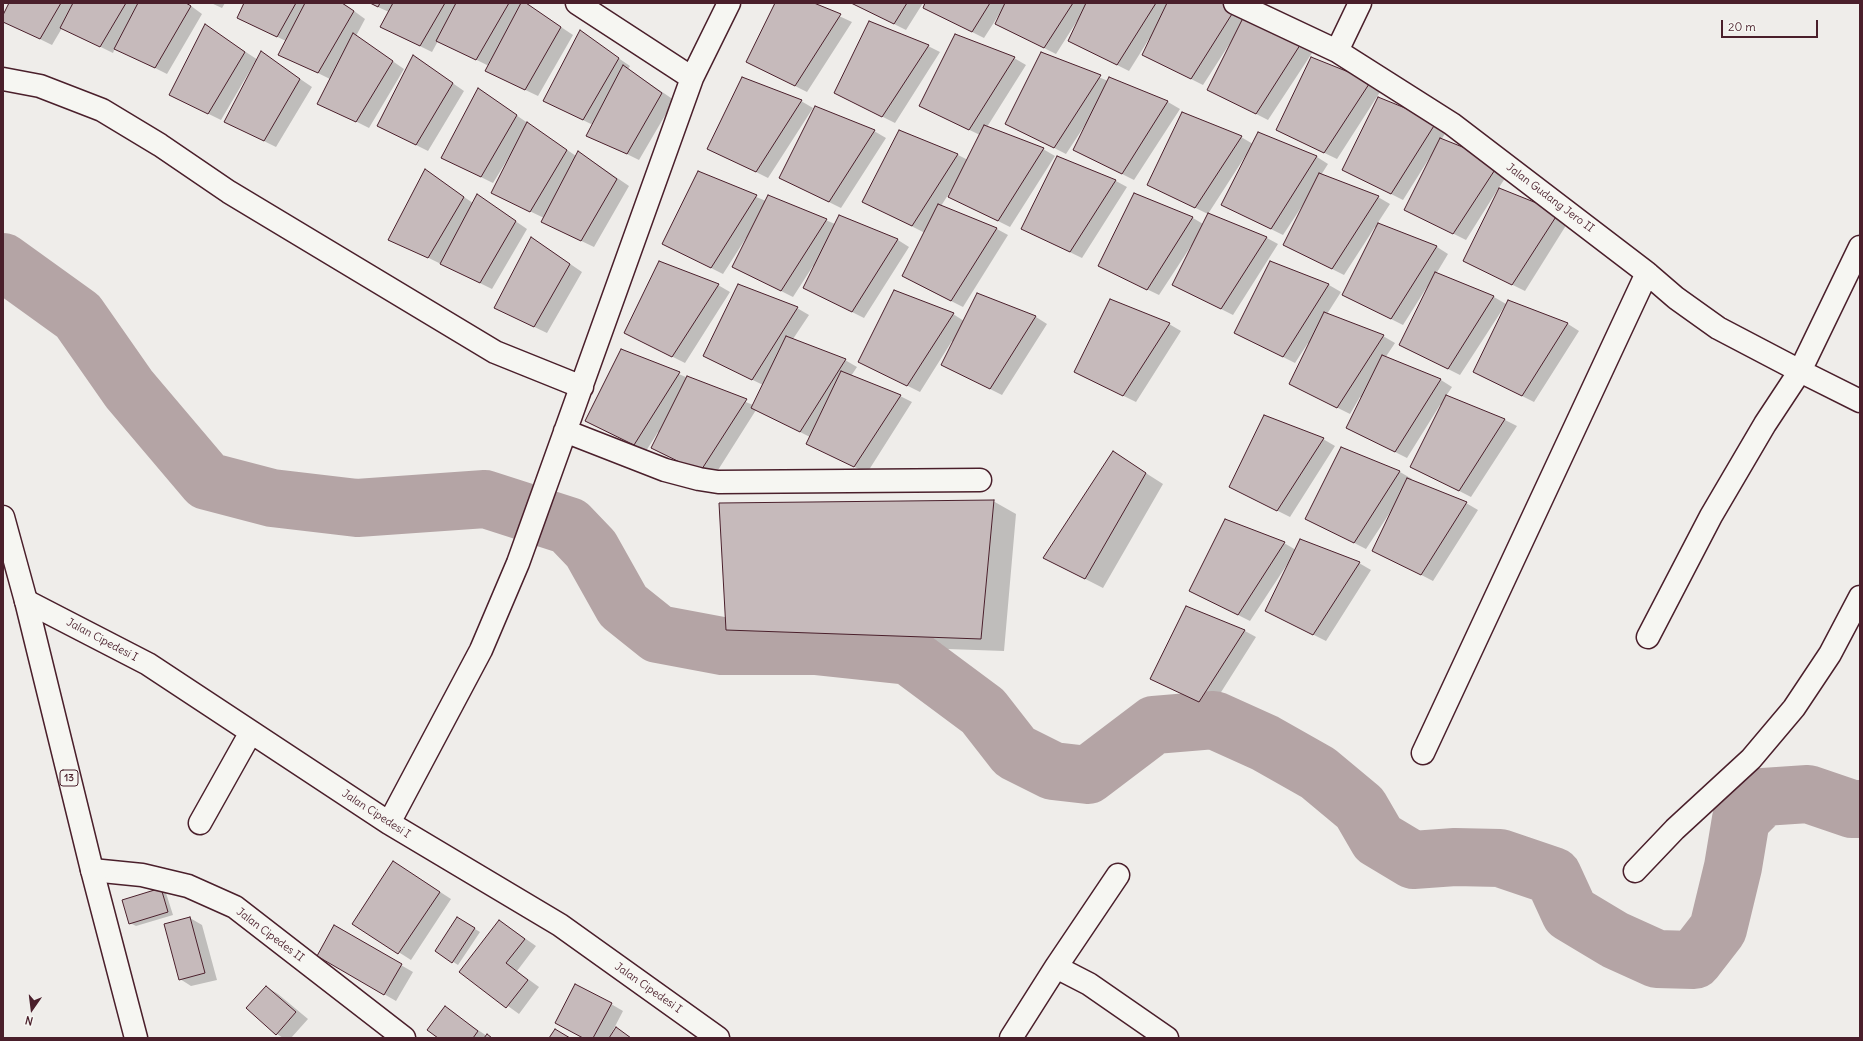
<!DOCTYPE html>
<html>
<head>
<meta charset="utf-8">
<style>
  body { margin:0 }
  #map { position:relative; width:1863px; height:1041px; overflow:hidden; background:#efedea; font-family:Delius,sans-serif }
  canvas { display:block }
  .frame { position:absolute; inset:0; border:4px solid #4a1f2b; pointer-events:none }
  .north { position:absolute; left:12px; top:989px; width:40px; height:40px; -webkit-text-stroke:3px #f6f6f2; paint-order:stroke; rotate:194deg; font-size:11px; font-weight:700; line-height:16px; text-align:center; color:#4a1f2b }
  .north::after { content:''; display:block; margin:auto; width:14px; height:18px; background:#4a1f2b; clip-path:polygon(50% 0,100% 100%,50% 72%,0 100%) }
  .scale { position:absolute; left:1721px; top:20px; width:97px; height:18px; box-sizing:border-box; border:2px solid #4a1f2b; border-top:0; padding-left:5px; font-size:12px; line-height:14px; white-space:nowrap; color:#4a1f2b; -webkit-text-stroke:3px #f6f6f2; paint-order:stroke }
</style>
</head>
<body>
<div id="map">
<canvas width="1863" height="1041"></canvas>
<div class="frame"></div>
<div class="north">N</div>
<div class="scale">20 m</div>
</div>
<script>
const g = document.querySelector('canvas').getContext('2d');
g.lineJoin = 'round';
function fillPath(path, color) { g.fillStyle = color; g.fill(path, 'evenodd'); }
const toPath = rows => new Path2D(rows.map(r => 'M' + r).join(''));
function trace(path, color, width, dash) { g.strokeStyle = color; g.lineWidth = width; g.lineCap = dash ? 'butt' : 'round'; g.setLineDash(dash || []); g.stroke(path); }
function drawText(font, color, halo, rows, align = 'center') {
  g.font = font + ' Delius,sans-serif'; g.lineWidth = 3; g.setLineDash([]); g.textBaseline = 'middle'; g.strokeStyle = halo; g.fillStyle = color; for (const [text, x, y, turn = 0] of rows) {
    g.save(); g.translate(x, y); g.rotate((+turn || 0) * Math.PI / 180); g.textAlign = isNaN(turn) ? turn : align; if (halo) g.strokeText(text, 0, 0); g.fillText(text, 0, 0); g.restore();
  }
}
fillPath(toPath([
  [10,3,187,3,202,14,167,74,115,48,113,53,62,28,52,45,3,21,3,17],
  [211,3,225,3,222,8],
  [246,3,343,3,365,19,356,36,404,69,369,128,329,108,330,79,279,54,286,41,250,24],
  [369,3,525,3,573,35,538,96,498,77,489,66,438,41,432,52,393,33,389,12],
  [776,3,811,3,852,22,807,92,747,62],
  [852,3,923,3,906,30],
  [927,3,1226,3,1314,50,1268,120,1209,90,1233,40,1232,40,1203,85,1143,55,1151,40,1149,39,1129,71,1069,41,1078,22,1077,21,1056,54,996,24,1001,14,1000,13,984,38,936,14],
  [206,26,258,60,262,53,312,87,276,147,225,122,256,62,255,62,221,120,170,95],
  [580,32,630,66,628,69,674,100,639,160,588,135,593,125,544,101],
  [956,35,1014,58,1026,65,987,127,1043,149,1055,156,1010,227,950,197,954,188,953,187,941,206,997,229,1008,235,963,307,915,283,925,233,864,202,899,131,958,155,968,160,980,135,932,112],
  [928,46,940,52,895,123,835,93],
  [1042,53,1108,81,1109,79,1168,102,1180,109,1134,180,1074,150,1086,126,1085,125,1066,154,1007,124],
  [1312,59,1382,89,1337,159,1289,136],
  [425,64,464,91,428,151,378,126],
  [743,78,801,101,813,108,768,178,708,148],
  [478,89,576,156,579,152,629,186,594,247,554,228,544,218,492,193,510,158,509,157,493,183,442,158],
  [1378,99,1448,129,1441,140,1511,169,1498,189,1558,213,1570,219,1525,291,1476,267,1499,190,1498,189,1466,240,1406,210,1432,158,1430,157,1403,200,1355,176],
  [874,131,886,138,841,208,780,178],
  [1258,134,1317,157,1328,164,1321,175,1378,197,1390,204,1377,224,1437,247,1448,254,1436,274,1494,297,1506,304,1460,375,1412,351,1429,287,1427,287,1403,325,1343,295,1376,227,1375,227,1344,275,1284,245,1305,203,1304,203,1283,235,1234,211,1246,155,1208,214,1267,238,1278,244,1233,315,1173,285,1192,247,1191,246,1159,295,1111,272,1134,194,1193,218,1203,224,1208,214,1160,191,1241,137,1253,144],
  [1057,157,1116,181,1127,187,1082,258,1034,235],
  [425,171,473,203,477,195,527,229,492,289,390,239],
  [698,173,766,201,768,196,835,224,839,217,898,240,909,247,864,318,804,288,814,267,813,266,793,297,733,267,747,239,746,238,723,274,663,244],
  [532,238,582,272,547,333,507,314],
  [660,262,718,285,730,292,685,363,625,333],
  [1270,262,1329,285,1341,292,1327,314,1383,336,1395,343,1385,358,1441,380,1452,387,1446,396,1505,420,1517,426,1471,497,1412,467,1442,406,1440,405,1407,458,1359,434,1362,398,1360,397,1350,414,1302,390,1310,343,1308,343,1295,363,1235,333],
  [739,285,797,308,809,315,793,339,845,360,857,367,851,376,900,396,912,402,867,473,819,450,810,437,756,410,713,478,658,432,646,451,598,427,621,350,753,405,763,385,716,362],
  [895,291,953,314,964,321,977,294,1036,317,1047,324,1002,395,942,365,954,342,952,341,920,392,860,362],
  [1509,301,1568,324,1579,331,1534,402,1486,378],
  [1169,324,1181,331,1136,402,1087,378],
  [1265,416,1323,439,1335,446,1290,517,1242,493],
  [1341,448,1400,472,1412,479,1410,480,1466,503,1478,510,1433,581,1373,550,1392,512,1391,511,1366,549,1307,519],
  [1130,463,1163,484,1103,588,1044,558],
  [993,501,1016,514,1004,651,750,642,727,629],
  [1301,540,1359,563,1371,570,1326,641,1266,611,1291,560,1290,560,1250,621,1202,597,1284,543,1296,550],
  [1245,631,1256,637,1211,708,1151,678],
  [394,862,451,899,411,960,353,923],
  [160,889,166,893,173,915,136,926,130,923],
  [190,918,202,925,217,980,191,986,180,979],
  [457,918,480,932,458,965,436,951],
  [500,921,536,946,517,971,539,987,519,1014,461,972],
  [334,927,413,972,396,1001,318,956],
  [267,987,278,994,308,1019,291,1038,283,1038,277,1034,247,1008],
  [611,1004,623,1011,609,1038,585,1038],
  [445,1008,487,1036,492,1038,440,1038]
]), '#0003');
trace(toPath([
  [3,262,78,316,129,389,207,481,272,498,357,508,485,499,569,526,591,549,623,606,658,634,722,646,815,646,909,656,983,711,1015,752,1053,771,1088,775,1154,725,1214,720,1265,743,1318,773,1360,808,1378,839,1413,860,1455,857,1500,858,1553,876,1570,913,1615,940,1657,959,1694,960,1718,929,1733,867,1741,819,1763,797,1808,794,1852,809,1860,809]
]), '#b4a4a5', 58);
const building = toPath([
  [9,3,61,3,40,39,3,22,3,15,9,3],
  [73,3,126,3,100,47,60,28,73,3],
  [138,3,186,3,191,6,155,68,114,49,138,3],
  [244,3,296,3,277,37,237,18,244,3],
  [305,3,342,3,354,11,318,73,278,55,305,3],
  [370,3,380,3,378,7,370,3],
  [393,3,445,3,420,46,380,27,393,3],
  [456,3,509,3,476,60,436,41,456,3],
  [521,3,526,3,561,27,525,90,485,71,521,3],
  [775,3,814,3,841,14,795,86,746,62,775,3],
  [851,3,907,3,894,24,851,3],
  [925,3,990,3,972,32,923,8,925,3],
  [1005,3,1073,3,1044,48,995,24,1005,3],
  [1086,3,1156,3,1117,65,1068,41,1086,3],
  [1167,3,1229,3,1237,6,1191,79,1142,55,1167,3],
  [1243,18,1302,42,1256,114,1207,90,1243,18],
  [869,21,929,45,882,117,834,93,869,21],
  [205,24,245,52,208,114,169,95,205,24],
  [580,30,619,58,583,120,543,101,580,30],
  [353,33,393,61,356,122,317,104,353,33],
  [955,34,1015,57,969,130,919,106,955,34],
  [261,51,300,79,264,141,224,122,261,51],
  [1041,52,1101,75,1054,148,1005,124,1041,52],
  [413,55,453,83,416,145,377,126,413,55],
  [1311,57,1371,81,1324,153,1276,130,1311,57],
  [623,65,662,93,627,154,586,136,623,65],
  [742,77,802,100,756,172,707,149,742,77],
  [1109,77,1168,101,1122,174,1073,150,1109,77],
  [478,88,517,115,481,177,441,158,478,88],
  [1378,97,1437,121,1391,194,1342,170,1378,97],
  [815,106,875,130,829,202,779,178,815,106],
  [1182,112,1242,136,1195,208,1147,185,1182,112],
  [527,122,567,150,530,212,491,193,527,122],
  [984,125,1044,148,998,221,948,197,984,125],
  [899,130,958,154,912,226,862,202,899,130],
  [1258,132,1317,156,1271,229,1221,205,1258,132],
  [1440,138,1500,162,1453,234,1404,210,1440,138],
  [578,151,617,179,581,241,541,222,578,151],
  [1057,156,1116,180,1070,252,1021,229,1057,156],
  [425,169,464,197,428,258,388,240,425,169],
  [698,171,757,195,711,268,662,244,698,171],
  [1319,173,1379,196,1332,269,1283,245,1319,173],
  [1499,188,1559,212,1512,285,1463,261,1499,188],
  [1134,193,1193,217,1147,290,1098,266,1134,193],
  [477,194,516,221,480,283,440,264,477,194],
  [768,195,827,219,781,291,732,267,768,195],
  [938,204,997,228,951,301,902,276,938,204],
  [1208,213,1267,237,1221,309,1172,285,1208,213],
  [839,215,898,239,852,312,803,288,839,215],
  [1378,223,1437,246,1391,319,1342,295,1378,223],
  [531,237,570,264,534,327,494,308,531,237],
  [659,261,719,284,672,357,624,333,659,261],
  [1270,261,1329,284,1283,357,1234,333,1270,261],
  [1435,272,1494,296,1448,369,1399,345,1435,272],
  [738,284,798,307,752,380,703,356,738,284],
  [894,290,954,313,907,386,858,362,894,290],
  [977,293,1036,316,990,389,941,365,977,293],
  [1110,299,1170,323,1123,396,1074,372,1110,299],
  [1508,300,1568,323,1522,396,1473,372,1508,300],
  [1324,312,1384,335,1337,408,1289,384,1324,312],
  [786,336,846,359,800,432,751,408,786,336],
  [621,349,680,372,634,445,585,421,621,349],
  [1382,355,1441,379,1395,452,1346,428,1382,355],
  [841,371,901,395,854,467,806,444,841,371],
  [687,376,747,399,700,472,651,448,687,376],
  [1446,395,1505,419,1459,491,1410,467,1446,395],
  [1264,415,1324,438,1277,511,1229,487,1264,415],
  [1341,447,1400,471,1354,543,1305,519,1341,447],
  [1113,451,1146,473,1085,579,1043,558,1113,451],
  [1407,478,1467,502,1421,575,1372,551,1407,478],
  [994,500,981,639,726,630,719,503,994,500],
  [1225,519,1285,542,1238,615,1189,591,1225,519],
  [1300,539,1360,562,1313,635,1265,611,1300,539],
  [1186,606,1245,630,1199,702,1150,679,1186,606],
  [393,861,440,892,398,954,352,924,393,861],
  [161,888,168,912,129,924,122,900,161,888],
  [190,917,205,973,179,980,164,924,190,917],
  [457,917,475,928,452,963,435,951,457,917],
  [499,920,525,939,506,963,528,980,506,1008,459,972,499,920],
  [334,925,402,964,384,995,317,956,334,925],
  [575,984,612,1003,593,1038,583,1038,555,1023,575,984],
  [266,986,296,1012,276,1035,246,1008,266,986],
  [445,1006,478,1031,473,1038,438,1038,427,1030,445,1006],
  [616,1027,631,1038,609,1038,616,1027],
  [555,1029,570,1038,549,1038,555,1029],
  [487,1034,492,1038,484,1038,487,1034]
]);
fillPath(building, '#c6babb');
trace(building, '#4a1f2b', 1);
const street = toPath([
  [577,3,692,78],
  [1235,3,1337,51,1452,124,1647,273,1676,298,1718,328,1800,371,1860,401],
  [1337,51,1360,3],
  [3,79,40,86,102,110,160,145,229,192,495,352,582,387],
  [565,431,665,470,699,479,718,482,980,480],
  [26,601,148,664,389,823,560,925,718,1038],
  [1648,637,1711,516,1765,424,1800,371,1860,247],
  [1423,753,1647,273],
  [200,823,251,732],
  [389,823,481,650,518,563,692,78,729,3],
  [92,870,142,875,188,886,235,907,404,1038],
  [1635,871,1675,829,1751,759,1794,708,1830,654,1860,597],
  [1056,967,1089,984,1167,1038],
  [1011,1038,1056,967,1118,875]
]);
const highway = toPath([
  [3,517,26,601,92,870,136,1038]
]);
trace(street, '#4a1f2b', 25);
trace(highway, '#4a1f2b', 25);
trace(street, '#f6f6f2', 22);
trace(highway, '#f6f6f2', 22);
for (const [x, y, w] of [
  [69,778,18]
]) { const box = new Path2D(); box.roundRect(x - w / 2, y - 8, w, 16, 3); g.fillStyle = '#f6f6f2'; g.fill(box); trace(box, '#4a1f2b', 1); }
drawText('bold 10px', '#4a1f2b', null, [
  ["13",69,778]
]);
drawText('11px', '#4a1f2b', '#f6f6f2', [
  ["Jalan Gudang Jero II",1550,198,37],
  ["Jalan Cipedesi I",102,640,28],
  ["Jalan Cipedesi I",376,814,33],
  ["Jalan Cipedes II",270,935,37],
  ["Jalan Cipedesi I",648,988,35]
]);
</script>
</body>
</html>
